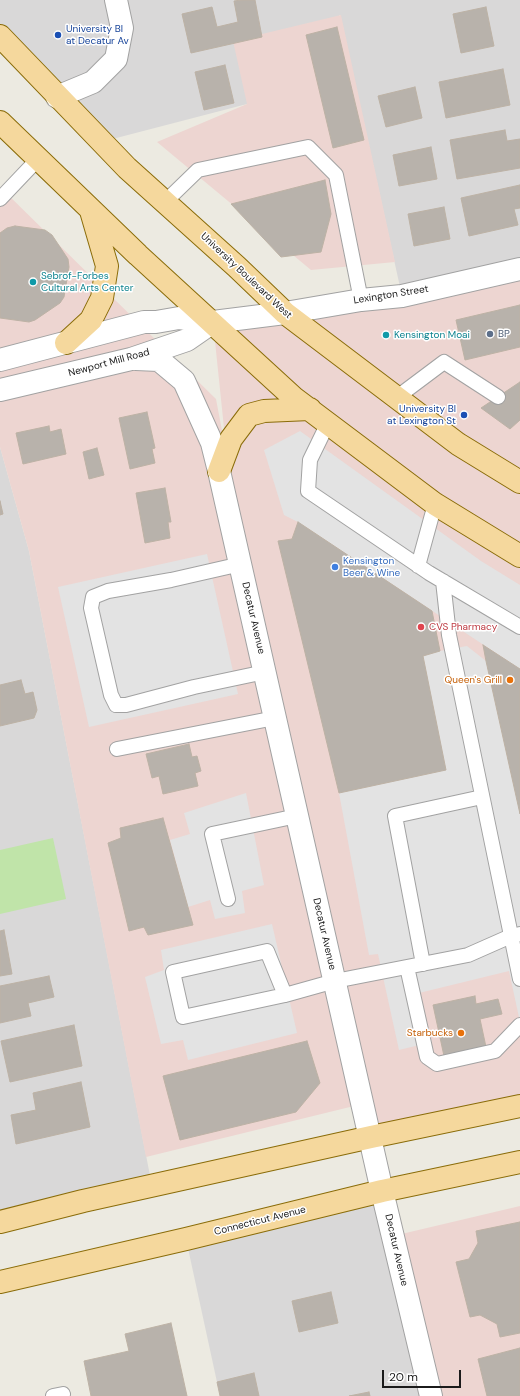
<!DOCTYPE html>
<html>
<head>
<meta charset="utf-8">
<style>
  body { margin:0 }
  #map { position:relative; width:520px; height:1396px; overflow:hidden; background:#eceae1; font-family:"DM Sans",sans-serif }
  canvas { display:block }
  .scale { position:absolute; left:382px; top:1370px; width:79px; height:18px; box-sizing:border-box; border:2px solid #1b1b1b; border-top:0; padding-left:5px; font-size:12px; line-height:14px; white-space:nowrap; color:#1b1b1b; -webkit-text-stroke:3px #fff; paint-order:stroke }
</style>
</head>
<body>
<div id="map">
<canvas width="520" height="1396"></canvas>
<div class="scale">20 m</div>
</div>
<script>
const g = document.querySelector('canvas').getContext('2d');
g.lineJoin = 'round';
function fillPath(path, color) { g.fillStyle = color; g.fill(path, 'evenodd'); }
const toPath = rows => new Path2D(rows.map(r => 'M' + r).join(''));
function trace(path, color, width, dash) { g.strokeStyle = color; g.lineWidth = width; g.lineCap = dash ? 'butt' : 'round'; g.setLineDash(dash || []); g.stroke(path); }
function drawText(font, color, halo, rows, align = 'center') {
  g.font = font + ' "DM Sans",sans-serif'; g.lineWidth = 3; g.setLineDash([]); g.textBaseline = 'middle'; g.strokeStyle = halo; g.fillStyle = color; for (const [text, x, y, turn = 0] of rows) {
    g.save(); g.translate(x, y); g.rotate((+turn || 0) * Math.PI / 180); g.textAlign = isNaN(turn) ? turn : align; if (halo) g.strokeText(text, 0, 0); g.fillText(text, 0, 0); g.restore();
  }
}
fillPath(toPath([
  [0,0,520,0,520,269,402,296,340,15,247,104,101,142,0,36],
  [0,447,29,551,152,1186,0,1222],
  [382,1191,431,1396,220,1396,186,1239]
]), '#d9d8d8');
fillPath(toPath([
  [341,15,395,262,311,270,157,142,247,104,233,41],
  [0,187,216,399,227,457,213,322,520,269,520,1106,371,1137,354,1106,146,1157,29,551,0,447],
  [520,1206,520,1396,431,1396,393,1236]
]), '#edd5d1');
fillPath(toPath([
  [53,838,66,899,0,914,0,850]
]), '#c0e4a9');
fillPath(toPath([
  [300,431,481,561,520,585,520,669,298,522,284,515,264,450],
  [207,554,238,694,89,727,58,587],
  [467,646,486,661,520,814,520,1022,509,971,419,993,432,1042,399,1050,378,954,369,955,339,793,446,770,423,656,440,651],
  [246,793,264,885,242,891,245,913,215,919,210,900,188,907,170,840,190,834,184,813],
  [272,924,297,1033,188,1060,183,1040,161,1044,145,977,164,970,161,950]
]), '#e3e3e3');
const building = toPath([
  [241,0,255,0,262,37,191,53,182,14,212,7,217,27,238,22,234,1,241,0],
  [486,7,494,46,461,53,453,14,486,7],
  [337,27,364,140,333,148,306,35,337,27],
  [225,65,234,103,204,110,195,72,225,65],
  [503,69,510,105,446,118,439,82,503,69],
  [415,87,422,118,386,127,378,96,415,87],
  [505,130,507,141,520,139,520,168,457,179,450,140,505,130],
  [431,147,437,179,399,186,393,155,431,147],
  [325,180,331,214,321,252,281,257,231,204,325,180],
  [520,185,520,208,514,209,518,225,469,236,461,198,520,185],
  [444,207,450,239,414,246,408,214,444,207],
  [15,226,45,230,52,235,68,259,69,267,64,297,60,303,35,320,29,322,0,318,0,233,7,228,15,226],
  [520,305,520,347,465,360,456,320,520,305],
  [520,382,520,420,510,429,481,408,520,382],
  [147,412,155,448,152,449,155,463,130,469,119,418,147,412],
  [49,426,50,432,61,429,66,454,23,464,16,433,49,426],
  [97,448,104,475,89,479,83,452,97,448],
  [165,488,171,522,168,522,170,538,145,543,136,493,165,488],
  [0,501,3,514,0,515,0,501],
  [298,522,432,611,440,651,423,656,446,770,339,793,278,541,292,539,298,522],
  [483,645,520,669,520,814,486,661,483,645],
  [21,680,25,694,33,692,37,710,34,718,0,726,0,685,21,680],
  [189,744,192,757,197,756,201,771,195,773,198,786,163,794,159,776,152,778,146,754,189,744],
  [163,818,193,925,148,935,144,927,129,931,108,843,121,838,120,828,163,818],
  [4,930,12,974,0,976,0,931,4,930],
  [49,976,54,997,28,1003,31,1016,0,1023,0,986,49,976],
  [475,996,476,1004,498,999,502,1014,480,1019,486,1047,444,1056,433,1005,475,996],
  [74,1025,82,1066,10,1082,1,1041,74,1025],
  [307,1041,320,1083,296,1112,180,1140,163,1076,307,1041],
  [81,1082,90,1127,16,1144,11,1115,36,1110,33,1093,81,1082],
  [520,1222,520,1333,500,1337,497,1324,480,1315,470,1317,456,1262,469,1259,478,1243,476,1231,520,1222],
  [331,1292,338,1323,299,1332,292,1301,331,1292],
  [171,1323,187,1396,91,1396,84,1361,129,1351,125,1334,171,1323],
  [520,1348,520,1396,487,1396,478,1359,520,1348],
  [254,1373,259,1396,220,1396,217,1382,254,1373],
  [369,1392,370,1396,349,1396,369,1392]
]);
fillPath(building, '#b8b2ab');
trace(building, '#bdb2a5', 1);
const service = toPath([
  [0,199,38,159],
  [165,202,198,170,308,147,336,175,361,300],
  [396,398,444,362,498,397],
  [328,423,310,460,308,491,429,573,520,627],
  [241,564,171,580,108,591,93,597,91,608,111,695,116,705,126,705,194,687,265,672],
  [418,566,435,504],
  [443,581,449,635,520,979],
  [117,749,275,718],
  [228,899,212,834,297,816],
  [423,964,395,816,482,797],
  [407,967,427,1057,437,1064,495,1051,520,1025],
  [285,995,267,951,173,972,183,1017,285,995,335,981,468,955,511,936,520,934],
  [53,1396,63,1394]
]);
const minor = toPath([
  [57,97,93,82,116,59,122,28,116,0],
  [285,313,361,300,402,296,520,269],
  [219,471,382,1191,431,1396]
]);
const tertiary = toPath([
  [136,359,159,360,184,381,212,443,219,471],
  [0,360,144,322,156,322,179,318,213,322,285,313],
  [0,390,131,359,187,340,213,322]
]);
const primary = toPath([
  [0,36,127,168,237,267,285,313,458,444,520,482],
  [0,122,138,255,294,398,435,504,520,556],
  [66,343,91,320,102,298,107,266,91,211],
  [219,471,231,439,249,415,264,411,310,409],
  [0,1222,83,1201,371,1137,520,1106],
  [0,1282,186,1239,382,1191,520,1162]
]);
trace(service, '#a2a2a2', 16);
trace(minor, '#a2a2a2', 24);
trace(tertiary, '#a2a2a2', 24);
trace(primary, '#8a6c09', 24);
trace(service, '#fff', 14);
trace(minor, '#fff', 22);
trace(tertiary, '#fff', 22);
trace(primary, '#f5d89d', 22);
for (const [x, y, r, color] of [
  [58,35,4,"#1a4fb4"],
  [33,282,4,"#0f9aa8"],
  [490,334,4,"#5c6f8a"],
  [386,335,4,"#0f9aa8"],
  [464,415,4,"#1a4fb4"],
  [335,567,4,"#3f7fe0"],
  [421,627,4,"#e0444e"],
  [510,680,4,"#e8710a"],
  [461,1033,4,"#e8710a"]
]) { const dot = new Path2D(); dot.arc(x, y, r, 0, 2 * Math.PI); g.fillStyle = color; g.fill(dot); trace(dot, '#fff', 1.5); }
drawText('10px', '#164399', '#fff', [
  ["University Bl",66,29],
  ["at Decatur Av",66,41],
  ["University Bl",456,409,"right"],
  ["at Lexington St",456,421,"right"]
], 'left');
drawText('10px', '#0d838f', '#fff', [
  ["Sebrof-Forbes",41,276],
  ["Cultural Arts Center",41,288],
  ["Kensington Moai",394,335]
], 'left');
drawText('10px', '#1b1b1b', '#fff', [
  ["University Boulevard West",246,276,43],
  ["Lexington Street",391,295,-9],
  ["Newport Mill Road",109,363,-15],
  ["Decatur Avenue",253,618,77],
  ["Decatur Avenue",324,934,77],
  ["Connecticut Avenue",260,1221,-14],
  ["Decatur Avenue",396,1250,77]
]);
drawText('10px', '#4e5e75', '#fff', [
  ["BP",498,334]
], 'left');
drawText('10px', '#366cbe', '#fff', [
  ["Kensington",343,561],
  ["Beer & Wine",343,573]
], 'left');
drawText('10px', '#be3a42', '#fff', [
  ["CVS Pharmacy",429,627]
], 'left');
drawText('10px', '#c56008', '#fff', [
  ["Queen's Grill",502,680],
  ["Starbucks",453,1033]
], 'right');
</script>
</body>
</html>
